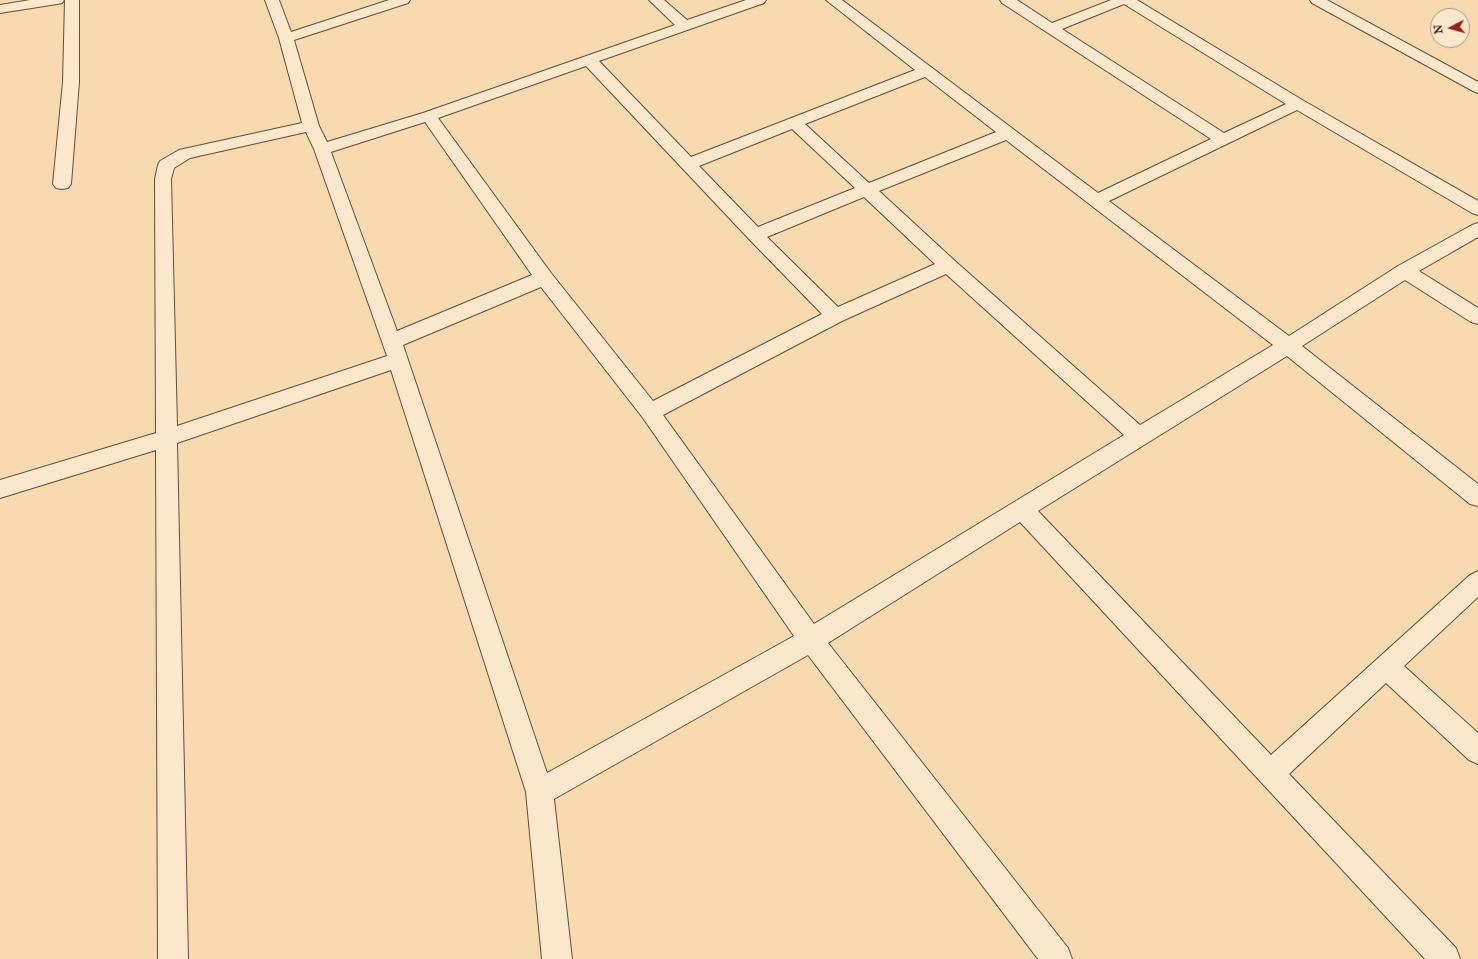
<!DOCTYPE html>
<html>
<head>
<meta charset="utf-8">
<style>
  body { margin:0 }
  #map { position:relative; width:1478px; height:959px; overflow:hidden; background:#f8dab1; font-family:"IM FELL Great Primer",serif }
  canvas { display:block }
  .north { position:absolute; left:1430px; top:8px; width:40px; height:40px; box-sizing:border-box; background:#fae7cc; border:1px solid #aa9682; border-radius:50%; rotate:264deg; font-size:11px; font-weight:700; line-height:16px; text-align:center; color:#311c14 }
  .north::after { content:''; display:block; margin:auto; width:14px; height:18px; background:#8f2418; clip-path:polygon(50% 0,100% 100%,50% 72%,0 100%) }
</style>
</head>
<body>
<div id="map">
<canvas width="1478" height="959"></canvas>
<div class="north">N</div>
</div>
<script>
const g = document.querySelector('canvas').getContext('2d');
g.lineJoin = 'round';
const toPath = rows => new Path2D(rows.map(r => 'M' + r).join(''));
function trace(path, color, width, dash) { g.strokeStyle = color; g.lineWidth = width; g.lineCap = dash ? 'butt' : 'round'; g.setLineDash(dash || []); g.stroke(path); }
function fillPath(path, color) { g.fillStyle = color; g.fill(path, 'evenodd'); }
const minor = toPath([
  [30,0,64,0,62,3,57,4,0,13,0,5,30,0],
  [65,0,79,0,79,82,71,184,68,188,62,189,56,188,53,184,63,82,65,0],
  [265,0,279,0,291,32,389,0,410,0,408,3,294,40,319,126,327,142,423,113,675,25,649,0,664,0,687,20,746,0,766,0,764,3,599,61,691,157,915,70,826,0,842,0,1098,193,1211,139,1002,3,1000,0,1017,0,1052,23,1111,0,1137,0,1304,101,1478,201,1478,215,1472,213,1297,110,1109,201,1289,336,1398,266,1472,225,1478,223,1478,237,1419,271,1478,308,1478,324,1471,322,1405,280,1302,346,1478,484,1478,506,1470,504,1287,356,1038,511,1271,755,1470,575,1478,571,1478,597,1404,666,1478,733,1478,764,1469,760,1386,683,1289,774,1456,948,1460,959,1425,959,1020,522,828,643,1068,948,1072,959,1038,959,808,655,554,799,572,959,542,959,526,792,391,370,177,443,188,959,158,959,156,450,0,498,0,480,156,433,155,179,158,165,160,161,179,150,302,123,279,38,265,0],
  [1124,4,1286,104,1224,133,1062,29,1124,4],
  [586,66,749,239,822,314,653,401,551,273,438,118,586,66],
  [925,77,996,132,869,183,805,124,925,77],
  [425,122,532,275,397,331,331,152,425,122],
  [792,129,855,188,758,227,699,166,792,129],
  [306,132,314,149,387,356,177,426,171,179,174,168,190,158,306,132],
  [1006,140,1273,345,1140,425,955,261,879,191,1006,140],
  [864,197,935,264,838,307,767,237,864,197],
  [946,274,1124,435,814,624,663,415,842,321,946,274],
  [541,287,643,418,794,636,547,773,403,345,541,287],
  [1310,0,1327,0,1478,82,1478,93,1473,91,1312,3,1310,0]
]);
trace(minor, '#634c3b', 2);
fillPath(minor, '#fae7cc');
</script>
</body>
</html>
